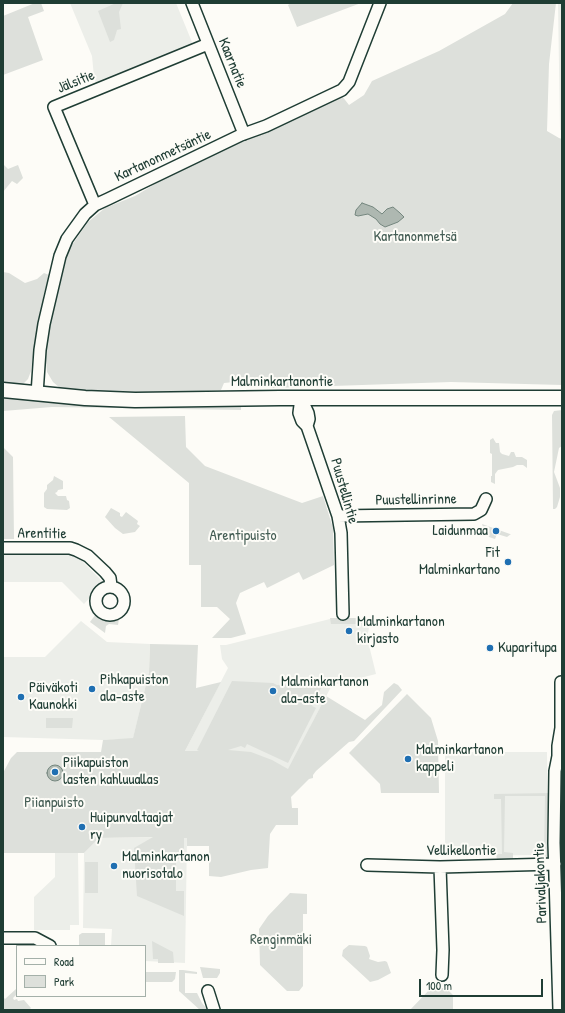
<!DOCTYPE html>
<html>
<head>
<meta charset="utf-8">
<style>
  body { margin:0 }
  #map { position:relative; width:565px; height:1013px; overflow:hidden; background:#fdfcf7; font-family:"Patrick Hand",sans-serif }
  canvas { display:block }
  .frame { position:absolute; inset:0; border:4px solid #1f3d34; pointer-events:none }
  .legend { position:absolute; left:16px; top:945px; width:130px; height:52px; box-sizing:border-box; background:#fdfcf7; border:1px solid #a4b0a9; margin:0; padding:5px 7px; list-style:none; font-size:12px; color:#1f3d34 }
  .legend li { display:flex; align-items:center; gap:8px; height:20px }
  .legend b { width:20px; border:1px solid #a4b0a9 }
  .scale { position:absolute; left:419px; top:979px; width:124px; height:18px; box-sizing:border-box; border:2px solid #1f3d34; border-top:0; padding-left:5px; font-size:12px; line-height:14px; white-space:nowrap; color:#1f3d34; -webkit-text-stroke:3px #fdfcf7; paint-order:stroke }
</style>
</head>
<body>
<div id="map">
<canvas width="565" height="1013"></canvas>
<div class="frame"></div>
<ul class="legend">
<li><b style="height:5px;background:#fdfcf7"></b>Road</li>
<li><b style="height:11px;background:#dde0db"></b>Park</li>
</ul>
<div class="scale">100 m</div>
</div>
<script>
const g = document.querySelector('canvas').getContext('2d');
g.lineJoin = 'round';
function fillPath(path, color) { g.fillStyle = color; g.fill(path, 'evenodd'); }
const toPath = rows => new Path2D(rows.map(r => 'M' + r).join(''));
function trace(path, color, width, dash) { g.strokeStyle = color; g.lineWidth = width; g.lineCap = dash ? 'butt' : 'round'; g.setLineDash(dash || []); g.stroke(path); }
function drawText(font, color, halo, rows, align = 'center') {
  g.font = font + ' "Patrick Hand",sans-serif'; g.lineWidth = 4; g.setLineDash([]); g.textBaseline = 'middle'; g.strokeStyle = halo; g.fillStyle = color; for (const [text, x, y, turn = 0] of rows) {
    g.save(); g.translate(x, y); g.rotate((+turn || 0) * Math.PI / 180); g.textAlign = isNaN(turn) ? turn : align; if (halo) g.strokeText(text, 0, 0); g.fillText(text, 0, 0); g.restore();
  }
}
fillPath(toPath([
  [70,3,176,3,194,47,175,52,96,83,94,77,92,56],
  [558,3,562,3,562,130,560,130],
  [60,553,70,555,80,559,104,583,84,604,62,582,3,582,3,554],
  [330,619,371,619,367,637,376,674,332,685,310,727,311,772,293,772,185,751,228,668,222,659,220,645,226,645],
  [81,621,107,642,150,644,149,672,133,739,103,740,3,737,3,657,45,657],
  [445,752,547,752,548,848,541,855,445,856],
  [160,837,187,838,185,963,145,961,145,946,111,946,112,929,83,928,84,853,99,838],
  [55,853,78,853,79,925,70,925,70,930,34,930,34,897,55,877]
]), '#eceee9');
fillPath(toPath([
  [35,3,41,3,44,11,28,17,43,60,3,75,3,16],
  [116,3,123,3,119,12,121,29,117,30,114,40,110,42,98,11],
  [291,3,361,3,297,27,288,5],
  [513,3,556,3,549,64,547,131,559,138,562,139,562,385,451,382,273,388,244,381,224,383,221,390,141,394,69,390,60,388,53,382,47,372,46,361,46,345,50,320,64,262,70,248,88,222,105,208,135,196,167,177,238,142,342,96,349,105,364,95,372,81,439,51,505,14],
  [4,165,8,169,18,165,23,178,17,184,12,181,3,192,3,166],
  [3,272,9,273,25,283,37,279,44,273,49,275,43,297,44,298,36,335,31,371,28,379,22,385,3,385],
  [3,397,71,403,192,407,241,406,241,410,52,407,3,411],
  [562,410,562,446,559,448,554,472,560,488,560,497,557,507,555,509,553,509,552,415,554,411],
  [185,416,186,447,205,466,302,503,323,496,333,528,334,565,303,580,299,572,267,588,264,582,240,593,236,603,246,634,231,638,212,638,230,619,217,607,201,607,201,565,189,565,189,483,109,417],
  [493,438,496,443,499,443,500,452,502,454,509,456,511,452,514,452,516,457,522,457,527,460,527,468,523,465,517,465,513,467,498,470,495,474,495,484,491,482,491,476,492,476,492,454,490,453,490,440],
  [3,447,13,457,14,539,3,539],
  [54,476,63,481,63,489,58,490,57,492,55,493,58,496,66,496,67,500,69,501,70,508,67,510,47,509,44,507,44,493,47,489,47,485,53,480],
  [111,508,120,513,120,516,122,517,126,512,138,521,137,524,140,526,135,532,123,534,115,528,105,517],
  [482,524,510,534,511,534,507,537,497,534,495,539,483,535,484,530],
  [96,614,108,620,119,619,118,625,109,624,106,626,105,633,90,622],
  [330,618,372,618,370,624,331,624],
  [150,644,198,645,196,688,221,682,185,751,199,751,197,750,232,681,273,683,277,685,323,684,312,706,316,708,288,763,247,744,245,748,241,746,228,750,251,752,272,760,288,769,326,696,365,720,382,705,384,692,394,683,398,685,402,690,354,741,349,742,316,771,313,775,313,778,309,779,291,797,292,808,298,808,298,825,276,825,270,834,268,868,251,870,221,877,209,876,209,846,187,846,187,838,184,838,184,859,176,859,176,891,184,891,184,916,137,896,134,848,153,837,99,838,84,853,3,853,3,773,11,758,17,752,101,752,103,740,133,738,149,672],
  [407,694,431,718,438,741,439,793,381,793,380,784,349,753],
  [46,718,73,718,72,728,46,728],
  [562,767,562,926,560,814,560,773],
  [551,793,549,855,546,858,535,858,535,853,544,853,545,796,505,796,504,852,513,853,513,859,497,860,496,854,502,854,501,799,494,799,494,794],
  [85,862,98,862,98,893,85,893],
  [290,893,307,894,307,914,303,914,303,986,299,991,287,991,260,965,259,929,268,916],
  [82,933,105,933,105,946,79,946,79,935],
  [152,941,173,952,174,963,158,963,158,959,153,959],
  [349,945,365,946,367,947,370,956,369,959,378,962,385,961,387,962,391,973,378,980,370,982,368,980,342,956,343,950],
  [200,967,220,969,220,973,217,978,203,978],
  [179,970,183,970,197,972,197,974,185,973,185,993,197,993,202,1003,208,1010,200,1010,179,991],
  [145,972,176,972,175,979,172,982,145,982],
  [431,988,446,988,453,995,453,1010,410,1010],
  [16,989,17,994,13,998,14,1000,17,999,18,1001,24,1000,31,1008,29,1010,3,1010,3,997,5,999]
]), '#dde0db');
const water = toPath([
  [362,203,373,207,382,214,387,209,393,207,400,213,404,217,398,222,385,227,380,224,376,219,368,214,358,216,355,215,356,210,362,203],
  '47 773a8 8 0 1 1 16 0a8 8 0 1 1-16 0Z'
]);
fillPath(water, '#aeb8b1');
trace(water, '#75877f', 1);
const minor = toPath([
  [192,3,244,134],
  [95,205,54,107,208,44],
  [37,394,40,350,44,324,60,256,67,239,85,214,95,205,108,199,241,135,266,126,342,90,349,82,380,3],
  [301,398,308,413,309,419,307,426,338,516,341,533,343,614],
  [301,398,299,413,302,421,307,426],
  [338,516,474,514,481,510,486,499],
  [3,548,70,548,76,550,88,556,105,572,110,578,111,586],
  '96 601a14 14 0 1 1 28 0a14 14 0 1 1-28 0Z',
  [367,865,440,867,555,864],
  [440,867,443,950,442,975],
  [3,938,35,938,50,946],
  [208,991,214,1010],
  [559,1010,554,843,555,771,558,756,558,746,561,728,561,682]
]);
const major = toPath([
  [3,390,85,398,135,400,280,398,562,398]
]);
trace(minor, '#1f3d34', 14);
trace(major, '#1f3d34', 17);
trace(minor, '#fdfcf7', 11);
trace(major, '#fdfcf7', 14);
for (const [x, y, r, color] of [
  [496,531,4,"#1f6fb2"],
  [508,562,4,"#1f6fb2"],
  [349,631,4,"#1f6fb2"],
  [490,648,4,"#1f6fb2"],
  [92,689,4,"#1f6fb2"],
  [273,691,4,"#1f6fb2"],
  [21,697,4,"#1f6fb2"],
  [408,759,4,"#1f6fb2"],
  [55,772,4,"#1f6fb2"],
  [82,827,4,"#1f6fb2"],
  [114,866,4,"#1f6fb2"]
]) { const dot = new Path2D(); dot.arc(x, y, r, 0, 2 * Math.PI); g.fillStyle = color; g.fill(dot); trace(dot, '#fdfcf7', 1.5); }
drawText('15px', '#1f3d34', '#fdfcf7', [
  ["Kaarnatie",232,63,68],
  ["Jälsitie",76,82,-22],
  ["Kartanonmetsäntie",163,156,-25],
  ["Malminkartanontie",282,382],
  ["Puustellintie",344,491,74],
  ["Puustellinrinne",416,500,-1],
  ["Arentitie",42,534,1],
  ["Vellikellontie",461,851],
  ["Parivaljakontie",541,883,-92]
]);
drawText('15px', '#455e55', '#fdfcf7', [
  ["Kartanonmetsä",415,237],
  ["Arentipuisto",243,536],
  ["Piianpuisto",54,803],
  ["Renginmäki",281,940]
]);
drawText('15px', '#1f3d34', '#fdfcf7', [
  ["Laidunmaa",488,531,"right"],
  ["Fit",500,553,"right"],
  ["Malminkartano",500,570,"right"],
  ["Malminkartanon",357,622],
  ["kirjasto",357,639],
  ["Kuparitupa",498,648],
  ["Pihkapuiston",100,680],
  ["ala-aste",100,697],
  ["Malminkartanon",281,682],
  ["ala-aste",281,699],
  ["Päiväkoti",29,688],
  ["Kaunokki",29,705],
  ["Malminkartanon",416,750],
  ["kappeli",416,767],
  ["Piikapuiston",63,763],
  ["lasten kahluuallas",63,780],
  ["Huipunvaltaajat",90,818],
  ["ry",90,835],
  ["Malminkartanon",122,857],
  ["nuorisotalo",122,874]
], 'left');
</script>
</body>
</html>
